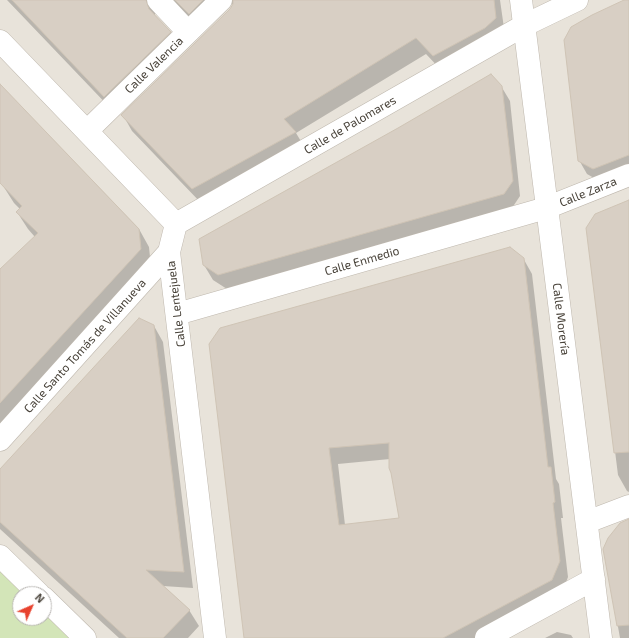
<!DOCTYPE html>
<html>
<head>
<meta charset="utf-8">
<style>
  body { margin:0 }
  #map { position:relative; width:629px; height:638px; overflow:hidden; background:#f4f1eb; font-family:"Exo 2",sans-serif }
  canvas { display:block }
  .north { position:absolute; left:12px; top:586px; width:40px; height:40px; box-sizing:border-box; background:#fff; border:1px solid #b6b3b0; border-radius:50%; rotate:45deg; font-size:11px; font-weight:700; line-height:16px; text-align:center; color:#484239 }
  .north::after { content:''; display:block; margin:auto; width:14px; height:18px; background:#e8422e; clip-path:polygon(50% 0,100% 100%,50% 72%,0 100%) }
</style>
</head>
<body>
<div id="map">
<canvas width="629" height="638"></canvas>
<div class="north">N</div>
</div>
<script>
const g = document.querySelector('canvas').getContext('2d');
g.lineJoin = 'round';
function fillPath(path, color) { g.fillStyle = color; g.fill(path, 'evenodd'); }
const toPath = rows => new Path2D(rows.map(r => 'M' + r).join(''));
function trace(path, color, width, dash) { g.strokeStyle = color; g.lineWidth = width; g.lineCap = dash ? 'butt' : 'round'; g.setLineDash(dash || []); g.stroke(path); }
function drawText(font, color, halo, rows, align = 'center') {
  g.font = font + ' "Exo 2",sans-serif'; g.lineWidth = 3; g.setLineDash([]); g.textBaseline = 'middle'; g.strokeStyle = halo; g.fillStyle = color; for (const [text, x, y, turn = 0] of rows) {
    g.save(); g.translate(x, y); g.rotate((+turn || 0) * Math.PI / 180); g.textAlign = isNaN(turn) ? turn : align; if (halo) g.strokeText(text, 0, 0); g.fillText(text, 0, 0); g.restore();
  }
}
fillPath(toPath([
  [0,0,629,0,629,638,0,638],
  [20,594,44,594,44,618,20,618]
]), '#e8e3da');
fillPath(toPath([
  [0,561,32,594,20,594,20,618,44,618,44,606,75,638,0,638]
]), '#d3e5b8');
fillPath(toPath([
  [7,0,500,0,505,35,443,72,426,54,296,133,305,148,202,204,132,131,123,115,231,10,234,4,227,4,198,30,159,7,155,13,155,16,170,32,179,48,114,112],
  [626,0,629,0,629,171,601,182,587,174,579,160],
  [0,85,139,229,149,247,151,267,0,431,0,271,35,237,28,229,17,212,20,209,14,203,0,181],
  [501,86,510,101,520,196,512,208,227,289,213,280,204,265],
  [629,202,629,492,627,491,618,475,587,228],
  [523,258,532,274,556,479,559,484,563,518,561,518,568,577,561,596,481,638,245,638,210,344],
  [390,459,401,519,345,525,338,464],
  [154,326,163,342,193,588,163,586,189,610,199,626,188,638,119,638,0,529,0,470],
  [629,525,629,638,620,638,604,549],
  [557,632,571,635,573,638,545,638]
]), '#0003');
const building = toPath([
  [12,0,146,0,149,9,171,32,104,97,12,0],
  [175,0,203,0,189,14,175,0],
  [233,0,494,0,496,18,485,28,433,56,416,38,284,119,296,132,192,189,121,115,230,9,233,4,233,0],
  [624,0,629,0,629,155,593,169,578,161,564,40,571,27,592,15,624,0],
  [491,74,502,86,507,129,513,181,504,194,218,275,203,265,199,239,398,128,491,74],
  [0,84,139,229,141,249,0,403,0,269,38,233,16,212,22,206,0,183,0,84],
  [629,200,629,452,614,453,586,228,595,214,629,200],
  [510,247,524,258,548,467,551,467,555,502,553,503,560,561,552,580,443,638,244,638,209,344,220,328,510,247],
  [389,443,389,468,391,473,399,518,339,525,329,448,389,443],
  [139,318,154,325,184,572,146,570,190,610,163,638,127,638,0,522,0,469,139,318],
  [629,519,629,625,617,626,603,549,608,538,620,523,629,519]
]);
fillPath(building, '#d8cfc4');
trace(building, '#cfc4b5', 1);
const minor = toPath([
  [158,0,188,32],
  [521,0,601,638],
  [0,41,176,224,169,252,215,638],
  [87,131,221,0],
  [176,224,523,26,577,0],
  [177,314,546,208,629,175],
  [0,440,169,252],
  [587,522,629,506],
  [0,556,39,594],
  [44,598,85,638],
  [486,638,594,579]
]);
trace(minor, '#bfb8ae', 23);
trace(minor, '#fff', 22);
drawText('12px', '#484239', '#fff', [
  ["Calle Valencia",154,65,-44],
  ["Calle de Palomares",350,125,-30],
  ["Calle Zarza",588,192,-22],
  ["Calle Enmedio",362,261,-16],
  ["Calle Lentejuela",176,304,-97],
  ["Calle Morería",561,319,83],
  ["Calle Santo Tomás de Villanueva",85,346,-48]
]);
</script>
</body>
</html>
